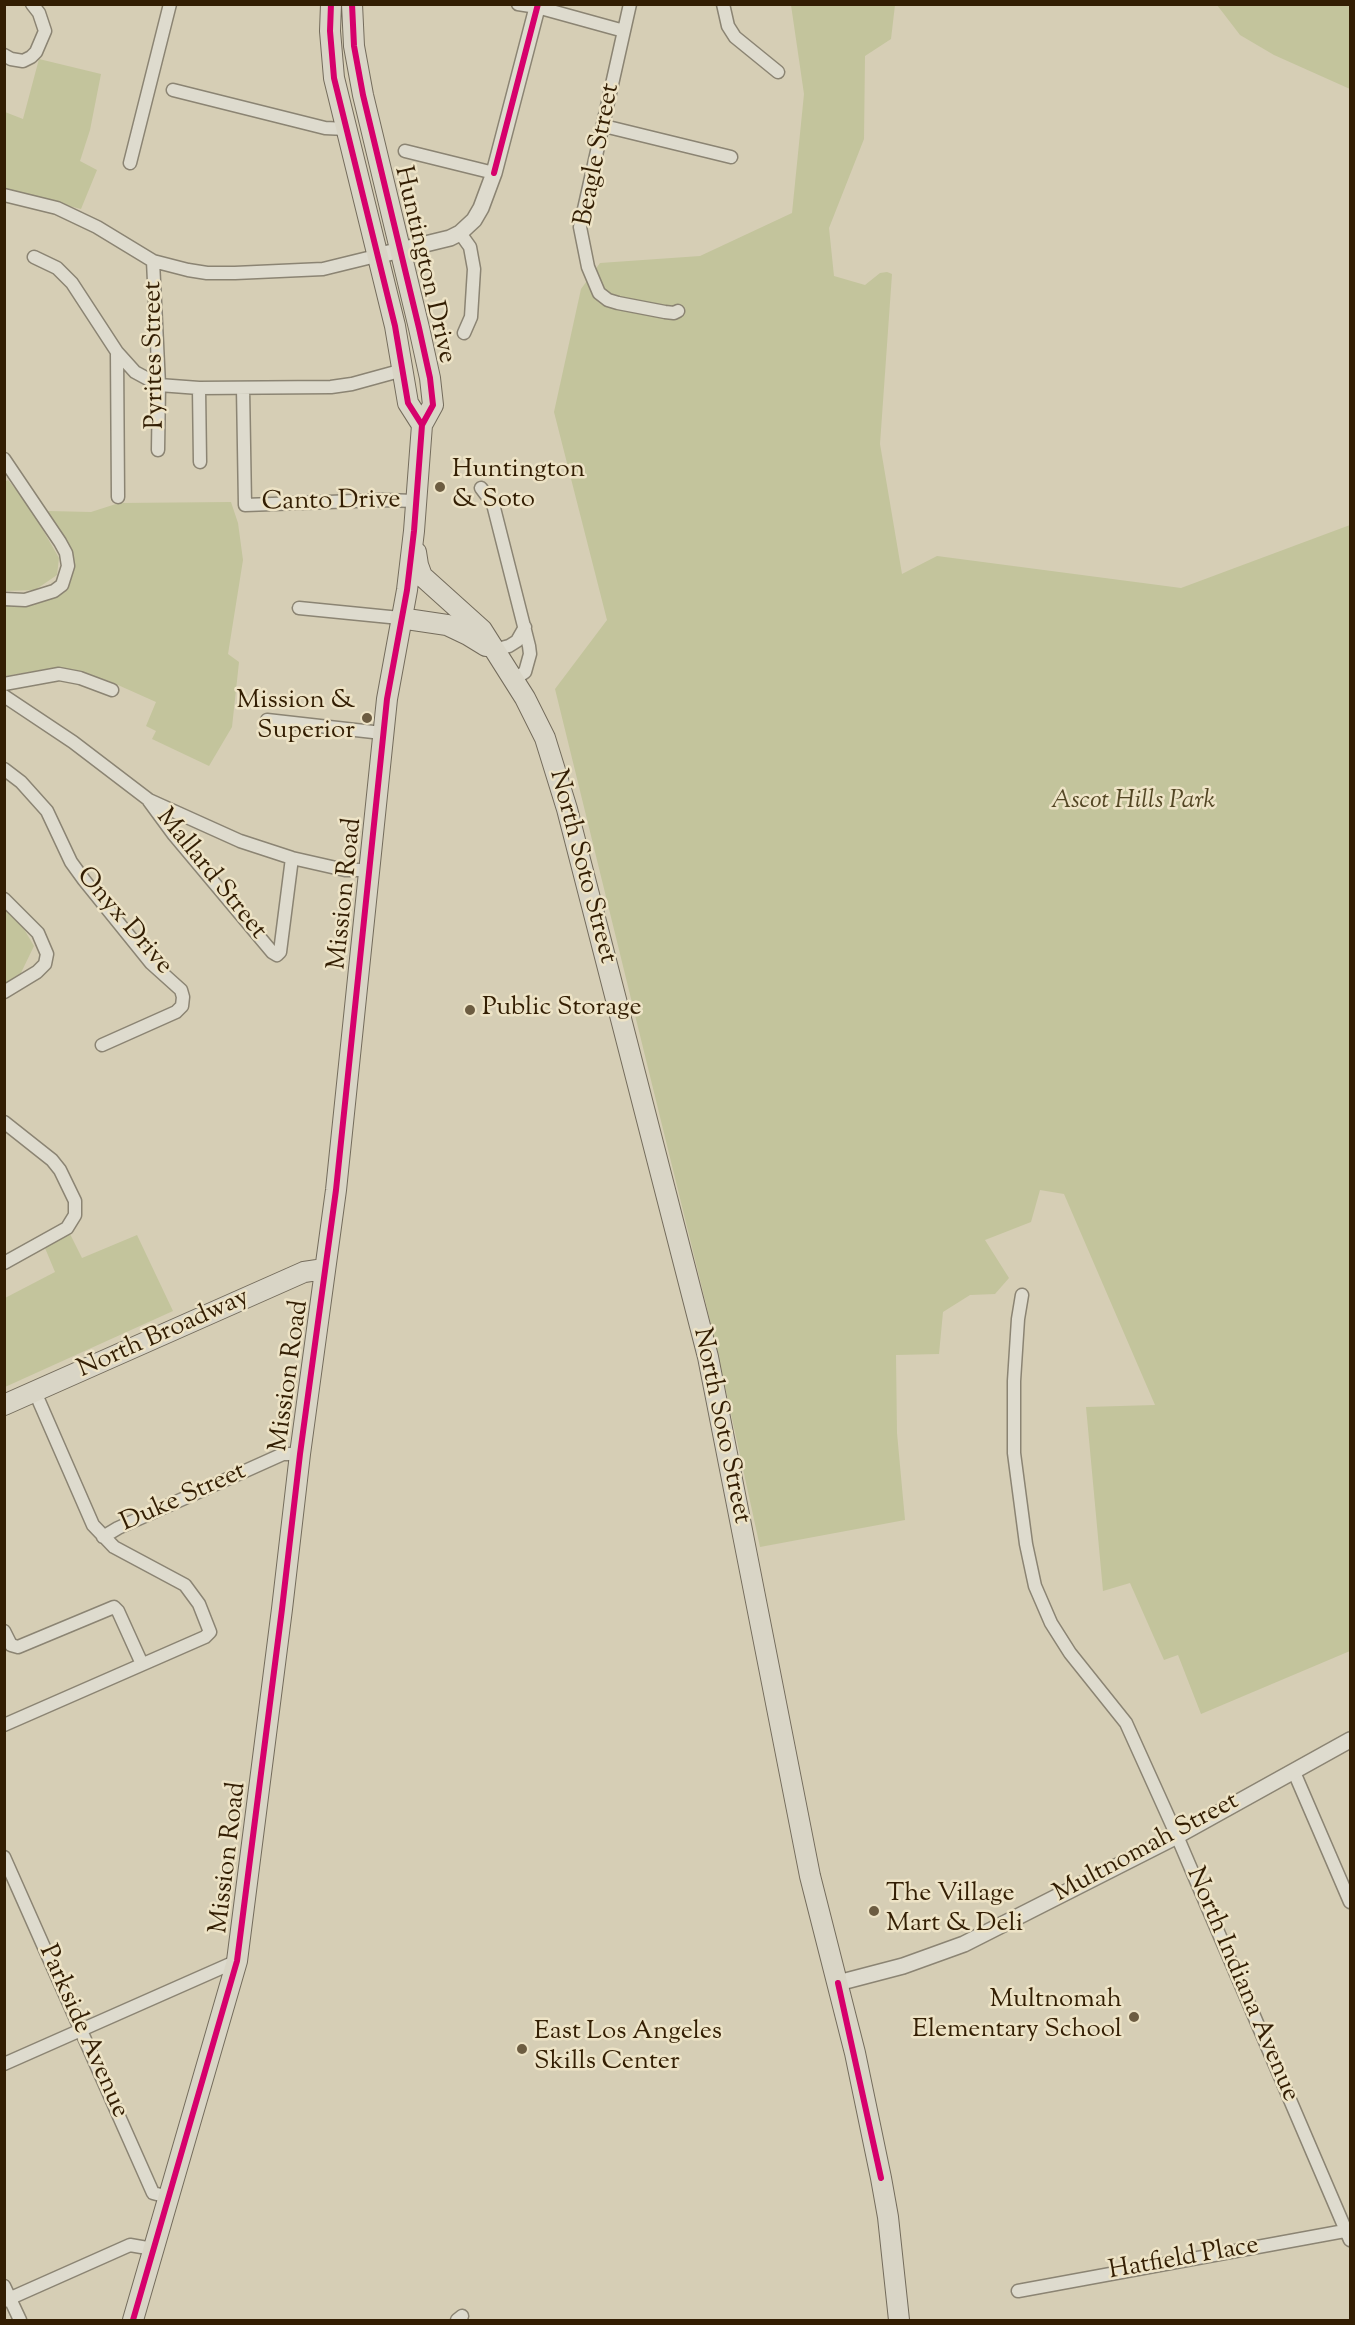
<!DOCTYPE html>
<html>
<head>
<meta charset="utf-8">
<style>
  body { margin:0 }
  #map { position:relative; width:1355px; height:2325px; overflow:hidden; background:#d6ceb5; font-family:"Sorts Mill Goudy",serif }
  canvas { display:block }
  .frame { position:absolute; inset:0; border:6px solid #331e03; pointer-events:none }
</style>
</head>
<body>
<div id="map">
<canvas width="1355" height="2325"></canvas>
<div class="frame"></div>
</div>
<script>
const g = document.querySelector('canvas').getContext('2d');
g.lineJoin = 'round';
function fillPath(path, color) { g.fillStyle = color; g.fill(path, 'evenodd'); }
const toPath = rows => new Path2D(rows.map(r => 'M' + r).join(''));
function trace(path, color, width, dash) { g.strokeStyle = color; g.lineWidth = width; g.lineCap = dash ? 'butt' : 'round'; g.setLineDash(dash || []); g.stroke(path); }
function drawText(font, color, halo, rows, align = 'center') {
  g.font = font + ' "Sorts Mill Goudy",serif'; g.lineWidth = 5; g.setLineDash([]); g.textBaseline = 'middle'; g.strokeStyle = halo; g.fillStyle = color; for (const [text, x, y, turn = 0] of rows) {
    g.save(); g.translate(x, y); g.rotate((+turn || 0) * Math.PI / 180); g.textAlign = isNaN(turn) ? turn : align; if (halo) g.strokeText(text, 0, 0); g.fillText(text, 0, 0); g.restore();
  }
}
fillPath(toPath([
  [791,5,895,5,891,39,865,56,864,139,829,228,834,276,865,285,880,273,887,272,892,274,880,444,902,574,937,556,1181,588,1350,525,1350,1651,1201,1714,1178,1655,1164,1660,1130,1583,1103,1591,1086,1407,1155,1405,1064,1194,1040,1190,1031,1222,985,1240,1009,1278,995,1294,970,1295,943,1312,939,1354,896,1355,897,1433,905,1520,760,1547,716,1345,555,689,607,620,554,412,581,289,600,263,700,256,792,213,804,94],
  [1217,5,1350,5,1350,89,1274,55,1240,35],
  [39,59,101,74,90,130,80,161,97,170,81,209,5,190,5,112,23,119],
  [8,480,28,504,59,558,57,575,35,590,5,591,4,482],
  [231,502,238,523,243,560,228,654,239,662,232,727,209,766,152,739,156,731,146,726,156,702,109,681,59,667,5,676,5,604,33,604,65,590,75,563,48,511,91,512,119,503],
  [4,905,15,914,34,946,19,977,4,985],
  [69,1232,82,1258,137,1235,173,1311,5,1387,5,1298,55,1272,45,1248]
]), '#c3c49c');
const minor = toPath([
  [518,4,537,7,624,31],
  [630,4,580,227,588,267,599,293,608,300,618,303,665,312,674,313,678,311],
  [723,4,728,26,735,37,778,72],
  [4,55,11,59,23,61,31,57,36,52,45,31,39,13,32,4],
  [173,90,325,128,346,129],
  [604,126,731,157],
  [405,151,494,173],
  [130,163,170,4],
  [4,195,57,208,97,227,153,261,188,270,207,273,235,273,323,269,376,256],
  [460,233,470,247,474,269,471,317,464,333],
  [34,257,57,268,72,283,117,352,135,372,159,385,199,388,331,387,352,384,403,370],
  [153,261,159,385,158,450],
  [117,352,118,497],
  [199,388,200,462],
  [243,388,245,505,383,500,416,501],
  [4,459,60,542,66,553,68,566,62,585,54,591,25,600,4,599],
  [481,488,493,504,529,646,530,654,525,672,513,680],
  [299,608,400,618],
  [494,650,509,646,517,641,525,627],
  [4,684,59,674,80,678,112,690],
  [4,696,73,742,149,800,240,841,292,858,345,870,370,870],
  [267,720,382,733],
  [4,769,21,782,47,811,71,862,84,880,151,963,181,990,183,997,182,1006,176,1012,102,1045],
  [149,801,174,835,272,952,277,955,280,952,292,858],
  [4,899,38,933,47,954,45,964,37,972,4,992],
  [4,1122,52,1160,60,1170,75,1201,75,1215,67,1228,4,1263],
  [1022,1295,1018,1319,1014,1381,1014,1453,1026,1544,1035,1586,1051,1623,1070,1653,1126,1723,1177,1836,1350,2240],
  [103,1537,118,1528,283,1454,300,1454],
  [4,1631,11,1645,18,1647,114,1607,118,1611,142,1664],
  [4,1725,205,1637,210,1632,199,1604,185,1585,114,1547,93,1525,35,1392],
  [1294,1772,1350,1902],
  [4,1857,153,2193,168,2197],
  [4,2064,237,1961],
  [4,2286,20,2320],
  [1018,2291,1350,2230],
  [4,2301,130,2245,153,2249],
  [457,2320,462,2316]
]);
const tertiary = toPath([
  [376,256,450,238,460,233,474,220,481,208,494,173,538,4],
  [838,1983,903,1966,964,1944,1177,1836,1350,1740]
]);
const primary = toPath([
  [331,4,330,31,334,78,395,326,408,403,422,425],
  [416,552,418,565,422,576,482,630,525,698,545,738,567,809,708,1357,810,1876,855,2053,881,2178,888,2217,899,2320],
  [400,618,447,625,468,635,486,646],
  [4,1405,304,1272,324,1269],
  [133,2320,237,1961,282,1609,300,1454,336,1190,387,699,407,590,414,531,422,425,433,405,430,378,419,328,363,95,354,46,352,4]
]);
trace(minor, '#8b8473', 15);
trace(tertiary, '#8b8473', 18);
trace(primary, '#746c5c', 22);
trace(minor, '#dedbce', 12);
trace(tertiary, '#dedbce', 15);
trace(primary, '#d9d5c6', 20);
trace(toPath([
  [331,4,330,31,334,78,395,326,408,403,422,425],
  [494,173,538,4],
  [838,1983,881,2178],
  [133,2320,237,1961,282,1609,300,1454,336,1190,387,699,407,590,414,531,422,425,433,405,430,378,419,328,363,95,354,46,352,4]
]), '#d6006c', 6);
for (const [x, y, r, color] of [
  [440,487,6,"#6c5c41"],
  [367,718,6,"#6c5c41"],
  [470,1010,6,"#6c5c41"],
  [874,1911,6,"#6c5c41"],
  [1134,2017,6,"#6c5c41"],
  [522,2049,6,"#6c5c41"]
]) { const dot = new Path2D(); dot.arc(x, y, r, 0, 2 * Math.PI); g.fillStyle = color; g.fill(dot); trace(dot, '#ede3c6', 2); }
drawText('26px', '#331e03', '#ede3c6', [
  ["Beagle Street",599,155,-79],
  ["Huntington Drive",423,265,77],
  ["Pyrites Street",156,355,-91],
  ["Canto Drive",331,503,-1],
  ["North Soto Street",581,867,75],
  ["Mallard Street",210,875,51],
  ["Mission Road",347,894,-84],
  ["Onyx Drive",123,922,49],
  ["North Broadway",164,1335,-24],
  ["Mission Road",291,1376,-82],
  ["North Soto Street",720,1426,78],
  ["Duke Street",184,1499,-24],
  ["Multnomah Street",1147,1849,-28],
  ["Mission Road",230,1858,-83],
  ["North Indiana Avenue",1241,1985,67],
  ["Parkside Avenue",82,2032,66],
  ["Hatfield Place",1184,2260,-10]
]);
drawText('26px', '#331e03', '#ede3c6', [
  ["Huntington",452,472],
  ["& Soto",452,502],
  ["Mission &",355,703,"right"],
  ["Superior",355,733,"right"],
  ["Public Storage",482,1010],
  ["The Village",886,1896],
  ["Mart & Deli",886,1926],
  ["Multnomah",1122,2002,"right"],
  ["Elementary School",1122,2032,"right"],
  ["East Los Angeles",534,2034],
  ["Skills Center",534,2064]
], 'left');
drawText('italic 26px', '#534624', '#ede3c6', [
  ["Ascot Hills Park",1133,803]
]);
</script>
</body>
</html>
